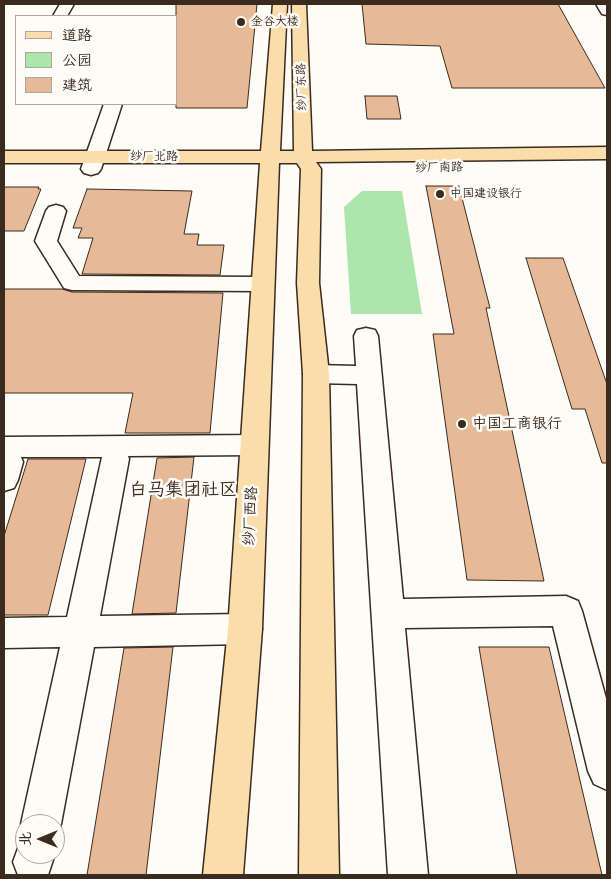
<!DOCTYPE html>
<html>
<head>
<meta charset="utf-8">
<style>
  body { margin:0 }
  #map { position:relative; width:611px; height:879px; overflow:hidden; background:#fdfcf7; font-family:"Balsamiq Sans","LXGW WenKai TC",sans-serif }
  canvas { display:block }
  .frame { position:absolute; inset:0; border:5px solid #3b2a1e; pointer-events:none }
  .legend { position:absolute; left:15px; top:15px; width:162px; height:90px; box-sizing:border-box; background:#fdfcf7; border:1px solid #afa8a0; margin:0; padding:6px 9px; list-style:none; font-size:15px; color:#3b2a1e }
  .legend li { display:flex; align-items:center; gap:10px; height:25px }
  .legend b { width:25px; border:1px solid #afa8a0 }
  .north { position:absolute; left:15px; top:814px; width:50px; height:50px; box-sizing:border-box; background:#fdfcf7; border:1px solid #afa8a0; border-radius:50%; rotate:270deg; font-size:14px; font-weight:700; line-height:20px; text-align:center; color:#3b2a1e }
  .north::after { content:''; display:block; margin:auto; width:18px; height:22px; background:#3b2a1e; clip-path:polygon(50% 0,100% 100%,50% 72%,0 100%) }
</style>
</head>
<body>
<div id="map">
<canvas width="611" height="879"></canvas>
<div class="frame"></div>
<ul class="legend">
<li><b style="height:6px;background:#faddab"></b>道路</li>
<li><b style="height:14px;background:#ace6aa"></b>公园</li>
<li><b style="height:14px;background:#e7ba97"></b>建筑</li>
</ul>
<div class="north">北</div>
</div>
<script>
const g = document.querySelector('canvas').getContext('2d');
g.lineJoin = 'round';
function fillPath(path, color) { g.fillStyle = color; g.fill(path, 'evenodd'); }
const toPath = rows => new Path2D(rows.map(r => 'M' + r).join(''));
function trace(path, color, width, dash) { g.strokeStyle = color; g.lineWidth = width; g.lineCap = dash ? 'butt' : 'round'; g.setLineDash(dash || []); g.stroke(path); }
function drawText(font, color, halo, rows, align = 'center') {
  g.font = font + ' "Balsamiq Sans","LXGW WenKai TC",sans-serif'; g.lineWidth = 5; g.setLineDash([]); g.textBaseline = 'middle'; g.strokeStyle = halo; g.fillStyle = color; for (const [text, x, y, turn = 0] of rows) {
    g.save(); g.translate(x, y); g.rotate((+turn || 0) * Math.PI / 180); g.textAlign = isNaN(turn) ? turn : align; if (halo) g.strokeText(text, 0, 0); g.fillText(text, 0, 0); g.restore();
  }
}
fillPath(toPath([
  [362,191,402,191,422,314,351,314,344,207]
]), '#ace6aa');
const building = toPath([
  [176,4,257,4,247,108,176,108,176,4],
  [362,4,558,4,605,88,452,88,440,46,366,44,362,4],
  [365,96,397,96,401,119,367,119,365,96],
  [426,186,459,186,490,308,486,308,544,581,467,580,433,334,454,334,426,186],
  [4,187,39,187,38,189,41,189,24,231,4,231,4,187],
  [87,189,192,191,184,234,199,234,197,245,224,245,220,275,82,274,93,238,78,238,82,228,73,228,87,189],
  [526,258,563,258,607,384,607,463,602,463,585,409,572,409,526,258],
  [4,289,62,289,72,292,223,293,210,433,125,433,133,393,4,393,4,289],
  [194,457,176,613,132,614,157,458,194,457],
  [28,459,86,459,48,615,4,615,4,536,28,459],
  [173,647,146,875,87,875,124,648,173,647],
  [479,647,549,647,602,875,517,875,479,647]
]);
fillPath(building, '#e7ba97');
trace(building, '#3b2a1e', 1);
const minor = toPath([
  [60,4,74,4,67,16,53,16,60,4],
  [596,4,607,4,607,15,602,14,596,4],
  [104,104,122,104,101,169,98,173,91,175,84,173,81,169,104,104],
  [56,205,63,207,66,211,57,241,79,276,262,277,270,279,273,284,270,289,262,291,72,290,64,288,35,241,46,211,49,207,56,205],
  [366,328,375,330,378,336,403,599,566,596,578,601,582,611,607,702,607,790,594,784,588,771,553,626,405,628,428,875,388,875,357,384,316,383,307,380,303,374,307,368,316,365,356,366,354,336,357,330,366,328],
  [254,435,264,438,268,445,264,452,254,455,128,456,129,459,100,616,245,614,257,618,262,629,257,640,245,644,94,647,61,824,55,838,55,824,25,824,25,833,21,824,60,647,4,648,4,618,67,617,102,457,21,457,23,462,18,480,14,488,4,491,4,437,254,435],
  [25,838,25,854,55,854,48,875,18,875,13,862,21,840,25,838]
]);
const major = toPath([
  [273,4,287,4,280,151,294,151,292,4,306,4,312,151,607,147,607,159,316,162,321,169,319,283,329,374,339,875,299,875,303,374,297,283,301,169,297,163,279,163,262,629,243,875,203,875,228,629,260,163,4,163,4,151,261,151,273,4]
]);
trace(minor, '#3b2a1e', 3);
trace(major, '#3b2a1e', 3);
fillPath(minor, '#fdfcf7');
fillPath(major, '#faddab');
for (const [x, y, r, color] of [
  [241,22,5,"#3b2a1e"],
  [440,194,5,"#3b2a1e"],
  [462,424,5,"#3b2a1e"]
]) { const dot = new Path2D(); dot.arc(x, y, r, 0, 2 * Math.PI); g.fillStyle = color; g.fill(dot); trace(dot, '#fdfcf7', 2); }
drawText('12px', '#3b2a1e', '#fdfcf7', [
  ["金谷大楼",251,22],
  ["中国建设银行",450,194]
], 'left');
drawText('12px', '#3b2a1e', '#fdfcf7', [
  ["纱厂东路",302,87,-91],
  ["纱厂北路",154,157],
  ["纱厂南路",439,168,-1]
]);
drawText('15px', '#3b2a1e', '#fdfcf7', [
  ["中国工商银行",472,424]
], 'left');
drawText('15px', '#3b2a1e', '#fdfcf7', [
  ["纱厂西路",251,516,-87]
]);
drawText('18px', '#3b2a1e', '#fdfcf7', [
  ["白马集团社区",183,490]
]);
</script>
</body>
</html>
